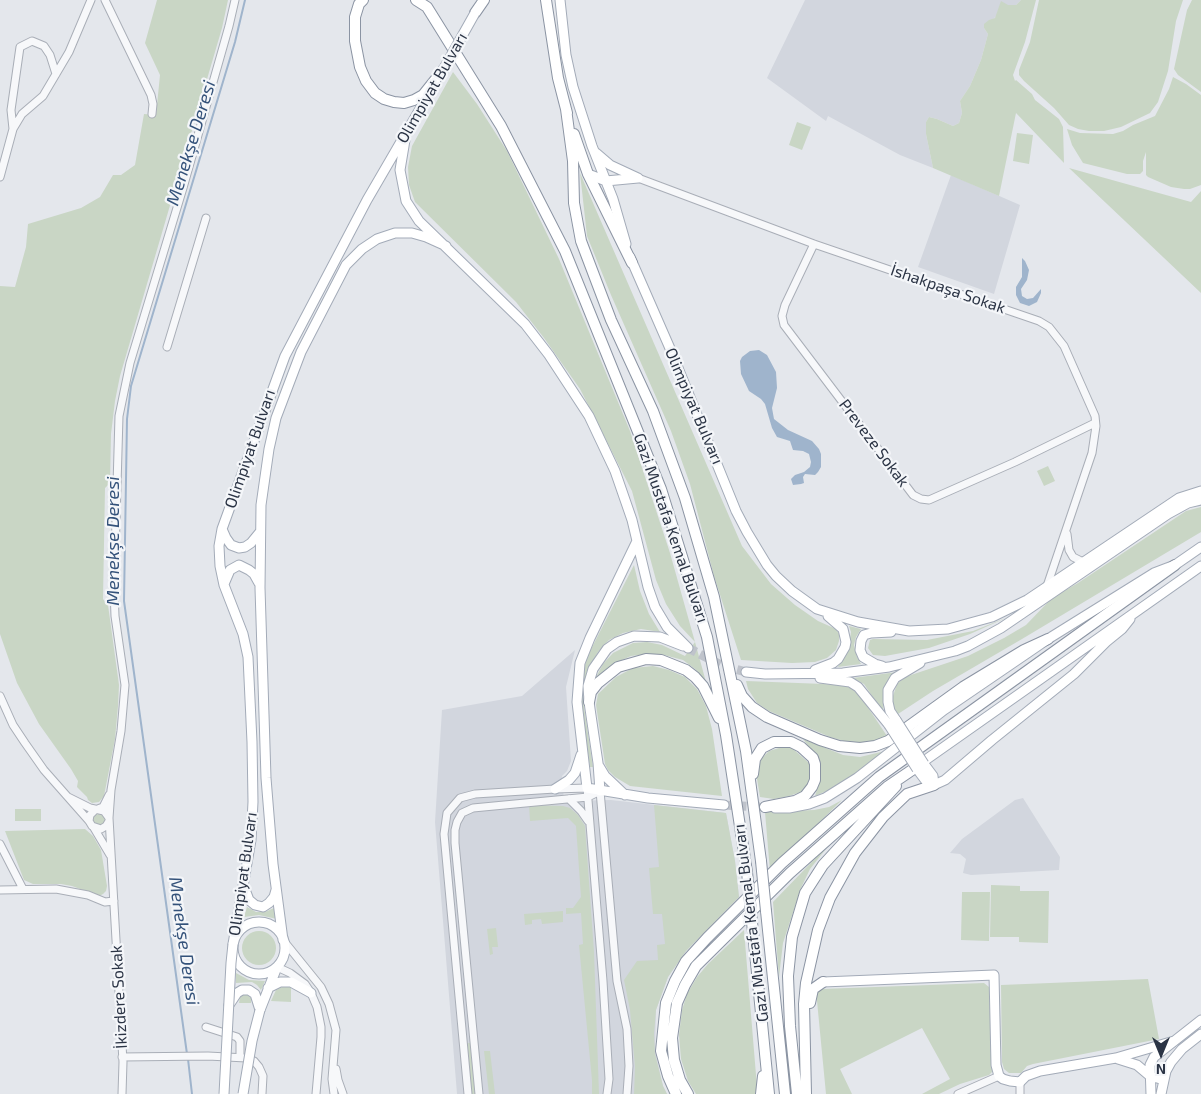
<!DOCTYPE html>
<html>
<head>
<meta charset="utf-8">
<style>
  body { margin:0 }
  #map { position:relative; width:1201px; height:1094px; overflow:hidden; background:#e4e7ec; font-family:"Exo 2",sans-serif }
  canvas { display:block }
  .north { position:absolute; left:1136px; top:1029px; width:50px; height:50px; -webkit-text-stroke:4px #f4f6f9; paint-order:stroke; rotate:180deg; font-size:14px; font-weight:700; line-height:20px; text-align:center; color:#2b3445 }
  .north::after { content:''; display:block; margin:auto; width:18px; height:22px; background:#2b3445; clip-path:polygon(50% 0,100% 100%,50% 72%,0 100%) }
</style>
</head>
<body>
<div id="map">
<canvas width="1201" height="1094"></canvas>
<div class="north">N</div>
</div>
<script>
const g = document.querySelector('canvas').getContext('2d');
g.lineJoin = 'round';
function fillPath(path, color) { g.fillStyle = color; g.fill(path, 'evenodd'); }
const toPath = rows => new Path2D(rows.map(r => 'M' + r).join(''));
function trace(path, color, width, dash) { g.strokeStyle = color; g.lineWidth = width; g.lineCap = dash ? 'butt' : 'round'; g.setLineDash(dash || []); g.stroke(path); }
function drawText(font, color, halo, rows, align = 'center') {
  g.font = font + ' "Exo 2",sans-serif'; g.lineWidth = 4.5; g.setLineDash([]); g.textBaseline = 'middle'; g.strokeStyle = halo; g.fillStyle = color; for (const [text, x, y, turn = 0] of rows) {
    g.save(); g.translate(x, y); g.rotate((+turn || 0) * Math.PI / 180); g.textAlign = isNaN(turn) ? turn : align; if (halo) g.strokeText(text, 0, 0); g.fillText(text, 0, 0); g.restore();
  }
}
fillPath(toPath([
  [805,0,1021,0,1016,5,1008,5,984,28,988,34,981,60,970,86,960,101,962,113,959,123,953,126,937,119,929,117,926,122,926,134,933,168,900,155,828,116,826,121,767,78],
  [951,175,1020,205,994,294,918,267],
  [575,650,566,687,571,761,567,771,562,776,564,801,611,800,726,813,735,861,739,897,686,951,668,977,656,1010,655,1051,663,1086,667,1094,457,1094,435,822,442,710,522,696],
  [1023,798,1060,857,1059,870,971,875,963,873,966,859,960,854,950,853,962,839,1015,800]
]), '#d2d6de');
fillPath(toPath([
  [157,0,228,0,222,28,120,376,115,401,111,434,110,483,105,488,103,599,108,605,119,685,118,706,115,739,104,796,99,802,92,803,88,800,87,797,77,787,78,781,71,769,39,724,17,683,0,634,0,286,15,287,26,247,28,224,81,208,100,197,113,175,121,175,135,165,144,114,156,115,160,75,145,43],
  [1021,0,1036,0,1025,42,1013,75,1015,81,1016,80,1032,94,1035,100,1059,119,1063,127,1064,163,1016,113,999,196,933,168,926,134,926,122,929,117,937,119,953,126,959,123,962,113,960,101,970,86,981,60,988,34,984,28,984,24,989,20,995,18,1001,1,1008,5,1016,5],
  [1039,0,1183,0,1176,21,1168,71,1158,102,1150,113,1121,127,1104,131,1089,131,1078,129,1069,125,1054,108,1024,81,1019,75,1019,70,1030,42],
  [1192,0,1201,0,1201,92,1178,75,1174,69,1187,10],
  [453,72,477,104,507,151,559,259,630,431,670,553,695,642,706,682,695,669,683,660,664,655,646,654,631,656,615,663,596,677,603,664,613,653,633,643,647,642,662,645,685,656,695,642,680,626,666,604,656,580,632,491,580,389,544,338,516,302,415,202,409,185,408,167,412,146],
  [1173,77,1186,84,1201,95,1201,185,1190,189,1184,189,1171,187,1148,177,1146,175,1146,152,1143,161,1143,171,1140,174,1127,174,1083,163,1072,145,1067,129,1080,133,1113,134,1123,131,1133,125,1155,116,1169,89],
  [797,122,811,127,802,150,789,145],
  [1017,133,1033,135,1029,164,1013,161],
  [1069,168,1191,202,1201,191,1201,293],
  [580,173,742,546,771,584,795,605,818,621,836,629,839,634,839,641,836,650,827,658,815,662,792,663,741,660,714,576,690,484,671,431,611,295,587,236],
  [1048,466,1055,481,1044,486,1037,471],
  [1201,507,1201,532,1022,639,933,691,898,714,892,705,893,696,897,684,905,677,968,656,1004,638,1026,625,1052,598,1078,583,1186,511],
  [634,565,640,591,649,614,660,632,641,629,623,633,609,640,598,652,587,671,584,684,583,700,593,767,590,767,580,698,581,682,587,657],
  [1008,617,970,634,929,648,885,656,873,655,868,648,870,640,873,639,927,640,973,631],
  [849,626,861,629,856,637,854,645,857,657,861,664,838,667,848,651,851,632],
  [653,666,669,670,685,677,697,689,706,706,712,729,722,796,630,786,615,777,608,770,605,764,596,705,598,694,616,677,633,668],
  [897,672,884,694,883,712,864,684,853,678],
  [746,681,824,684,847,686,859,694,887,736,870,743,844,741,830,737,769,711,757,703,748,689],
  [803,739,843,755,860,757,885,751,840,785,815,796,821,777,821,763],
  [779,748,792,748,809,763,811,774,808,784,801,792,789,796,774,799,760,797,756,773,761,759,769,751],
  [842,800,770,871,765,812,814,810,829,807],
  [529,805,563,806,570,808,578,815,585,826,594,952,599,1094,592,1094,592,1080,579,945,583,944,581,913,566,914,566,908,573,908,581,897,576,826,568,818,530,821],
  [654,805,726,813,735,861,739,897,686,951,668,977,656,1010,654,1034,655,1054,663,1086,667,1094,634,1094,635,1067,630,1010,624,980,637,961,658,960,657,945,665,944,662,914,653,914,649,868,659,867],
  [15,809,41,809,41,821,15,821],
  '93 820a6 6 0 1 1 12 0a6 6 0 1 1-12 0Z',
  [85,829,93,836,101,850,107,886,106,891,103,894,99,896,72,886,61,884,33,884,24,880,5,831],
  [833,840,810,869,801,888,783,943,779,977,773,902],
  [991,885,1020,886,1020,891,1049,891,1048,943,1019,942,1019,937,990,937],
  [962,892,990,892,989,941,961,940],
  [247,907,256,912,265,912,274,908,277,919,259,915,244,917],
  [563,911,563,922,542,924,541,919,532,920,532,924,525,925,524,914],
  [496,928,498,947,492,947,493,954,490,955,487,929],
  [744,930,757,1087,755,1094,696,1094,688,1081,681,1059,679,1035,682,1010,687,994,697,977,708,964],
  '242 948a17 17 0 1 1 34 0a17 17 0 1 1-34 0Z',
  [236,973,249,980,265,981,261,990,257,985,252,982,236,983],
  [1148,979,1159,1039,1033,1064,1027,1066,1021,1073,1009,1073,1004,1069,1002,1062,1001,985],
  [984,983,989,987,992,1066,992,1072,989,1075,960,1084,939,1094,922,1094,950,1079,922,1028,840,1069,852,1094,826,1094,817,1001,817,991,821,989],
  [284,986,291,987,291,1002,271,1001,276,990],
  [247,994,251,998,251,1003,239,1003,240,997,243,994],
  [466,1043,470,1043,475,1094,472,1094],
  [484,1051,490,1051,495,1094,489,1094]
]), '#c9d6c5');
fillPath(toPath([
  [1022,258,1025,261,1029,270,1027,280,1021,289,1022,296,1027,299,1033,298,1041,289,1041,293,1037,302,1029,306,1020,303,1016,295,1016,287,1022,277],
  [759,350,767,355,776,372,777,388,772,408,774,419,788,430,812,441,819,449,821,454,821,467,818,472,815,475,805,474,803,477,804,483,801,484,793,485,791,479,795,475,804,472,810,467,811,462,809,454,803,451,793,450,790,441,777,437,772,428,765,404,761,399,749,391,741,374,740,361,742,357,750,351]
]), '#9fb4cc');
trace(toPath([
  [187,1054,124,601,127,419,131,386,235,42,245,0],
  [188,1059,192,1094]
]), '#9fb4cc', 2);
trace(toPath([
  [688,648,723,666,746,672],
  [724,805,760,807]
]), '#bfc3cb', 9, [9, 4.5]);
const minor = toPath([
  [105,0,151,95,153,104,152,114],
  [13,129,11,110,20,47,32,41,44,46,50,55,56,74],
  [0,177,13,129,22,114,43,96,69,52,91,0],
  [638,178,814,244,1039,321,1049,327,1064,346,1095,416,1096,426,1092,453,1047,586],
  [814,244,785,305,782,316,784,325,913,495,921,499,929,500,1015,462,1095,423],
  [167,347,206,218],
  [1067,534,1069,550,1073,557,1083,562],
  [0,696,13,725,25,743,44,770,89,821,92,826,101,829,106,826,109,821],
  [68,797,90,808,104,811,109,818,123,1062,122,1094],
  [569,799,581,811,588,821],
  [109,818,111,790,121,731,125,685,115,616,114,590,119,416,130,363,183,188,229,26,235,0],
  [89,821,90,815,95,810,103,807,109,795],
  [94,828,110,855],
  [0,844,23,889],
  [0,890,56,889,88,895,105,902,114,901],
  [283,940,321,987,329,1004,336,1030,332,1079,334,1094],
  [277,967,290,973,305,984,311,993,317,1007,321,1027,321,1037,316,1094],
  [206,1027,237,1037,240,1041,240,1057],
  [122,1057,208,1056,246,1058,254,1061,259,1067,263,1076,262,1094],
  [336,1069,338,1080,343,1094],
  [468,1094,444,834,447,813,460,798,475,794,555,789,587,788,603,981,609,1079,607,1094],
  [479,1094,455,843,455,830,457,822,462,813,473,808,588,797,600,791,617,981,627,1029,629,1066,627,1094],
  [958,1094,999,1076],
  [1020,1094,1020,1082]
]);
const major = toPath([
  [560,0,566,55,573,87,592,146,613,199,626,244],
  [405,140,400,170,406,201,419,221,525,324,549,355,589,416,615,471,632,520,648,587,655,607,667,627,688,648],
  [596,153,610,165,638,178],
  [588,174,606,181,638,178],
  [630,257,672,353,736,511,747,532,767,565,776,576,792,591,817,609,858,622,909,631,948,629,992,617,1027,600,1179,498,1201,491],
  [222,529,226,538,231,545,239,548,245,547,251,543,260,532],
  [637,541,590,638,580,663,577,702,587,788,648,798,724,805],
  [224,584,230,570,239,565,249,570,254,574,259,583],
  [882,666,875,664,863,657,860,650,861,641,864,635,871,633,891,632],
  [815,670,833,663,838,659,845,647,846,642,843,629,828,616],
  [746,672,765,674,843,673,889,667,955,651,968,646,1001,628,1168,514,1188,503,1201,500],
  [820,678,850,682,858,687,889,725],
  [896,720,890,711,888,702,888,690,895,678,920,663],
  [924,764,933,776,934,785],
  [599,766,605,776,625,795],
  [917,766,1201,566],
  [917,769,926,781,934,785,945,780,992,740,1074,674,1106,642,1122,629,1130,619],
  [555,789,569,780,575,773,581,755],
  [600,791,598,763,589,702,588,686,593,669,607,649,617,642,634,636,660,637,683,646],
  [775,808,789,808,809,804,825,798,857,778,944,710,1048,639,1154,573,1175,565,1201,547],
  [244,887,249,900,255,905,263,907,269,903,274,897,276,890],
  '233 948a26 26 0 1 1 52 0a26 26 0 1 1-52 0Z',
  [283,940,273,864,266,778,260,588,261,505,269,449,276,418,301,352,346,265,362,249,377,239,395,233,412,233,426,237,446,246],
  [233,944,251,840,253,802,252,742,248,657,243,634,224,585,220,566,219,546,222,529,285,356,367,200,431,90],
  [823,982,994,975,996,1065,999,1076,1003,1079,1010,1081,1020,1082,1026,1076,1040,1071,1116,1058,1174,1041],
  [268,988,280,982,291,982,311,993],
  [229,1005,237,993,242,990,249,990,255,994,260,1010],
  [260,1010,277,967],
  [1118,1059,1137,1065,1150,1076,1164,1080],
  [1151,1094,1150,1065,1154,1057,1201,1020],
  [1161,1094,1166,1071,1171,1062,1182,1049,1201,1034]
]);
const highway = toPath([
  [363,0,359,4,355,17,355,41,360,67,366,81,375,93,384,99,394,102,404,103,414,100,423,95,443,70],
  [416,0,427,7,501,126,565,251,661,489,707,637,726,735,747,872],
  [546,0,558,78,567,113],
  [475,13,484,0],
  [566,109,573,161,574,203,581,241,611,320,653,411,685,498,714,597,746,751,761,861],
  [574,134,588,174,632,263],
  [737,685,742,696,752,707,767,717,820,740,839,746,860,748,875,746,888,741,963,687,1024,650,1048,639],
  [589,702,591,692,598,683,618,667,646,659,661,660,686,670,695,677,703,686,719,718],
  [753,774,755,759,762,748,774,742,791,742,801,747,813,758,815,764,815,780,812,787,805,796,795,801,765,807],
  [766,911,785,1094],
  [752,922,769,1094],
  [810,1003,813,989,823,982],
  [676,1094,668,1076,661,1051,666,1003,675,981,686,961,707,938,782,863,879,777,1175,565],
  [688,1094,680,1080,674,1060,672,1038,677,1003,685,985,696,966,790,873,887,787,912,770],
  [761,1094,763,1076],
  [797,1094,790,1026,788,976,792,937,805,893,823,865,896,786],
  [806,1094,804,1004,806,983,818,930,830,898,855,853,883,817,907,794,934,785]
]);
trace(minor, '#a9aeb7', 9);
trace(major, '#a3abb8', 11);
trace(highway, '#8b94a3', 12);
trace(minor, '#f7f8fa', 7);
trace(major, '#fff', 9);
trace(highway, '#fff', 10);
const majorBridge = toPath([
  [443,70,475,13],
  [896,720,924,764],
  [889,725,917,769],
  [224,1094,231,963,233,944],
  [243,1094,252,1041,260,1010]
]);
const highwayBridge = toPath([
  [761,861,766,911],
  [747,872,752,922]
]);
trace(majorBridge, '#a3abb8', 11, []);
trace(highwayBridge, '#8b94a3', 12, []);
trace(majorBridge, '#fff', 9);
trace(highwayBridge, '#fff', 10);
drawText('16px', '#2b3445', '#f4f6f9', [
  ["Olimpiyat Bulvarı",432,88,-60],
  ["İshakpaşa Sokak",948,289,19],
  ["Olimpiyat Bulvarı",694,406,67],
  ["Preveze Sokak",874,443,53],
  ["Olimpiyat Bulvarı",250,449,-71],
  ["Gazi Mustafa Kemal Bulvarı",671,528,71],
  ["Olimpiyat Bulvarı",243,874,-82],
  ["Gazi Mustafa Kemal Bulvarı",751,923,-97],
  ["İkizdere Sokak",119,997,-93]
]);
drawText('italic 18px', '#34527a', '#f4f6f9', [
  ["Menekşe Deresi",191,143,-73],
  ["Menekşe Deresi",113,541,-90],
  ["Menekşe Deresi",184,941,82]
]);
</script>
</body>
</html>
